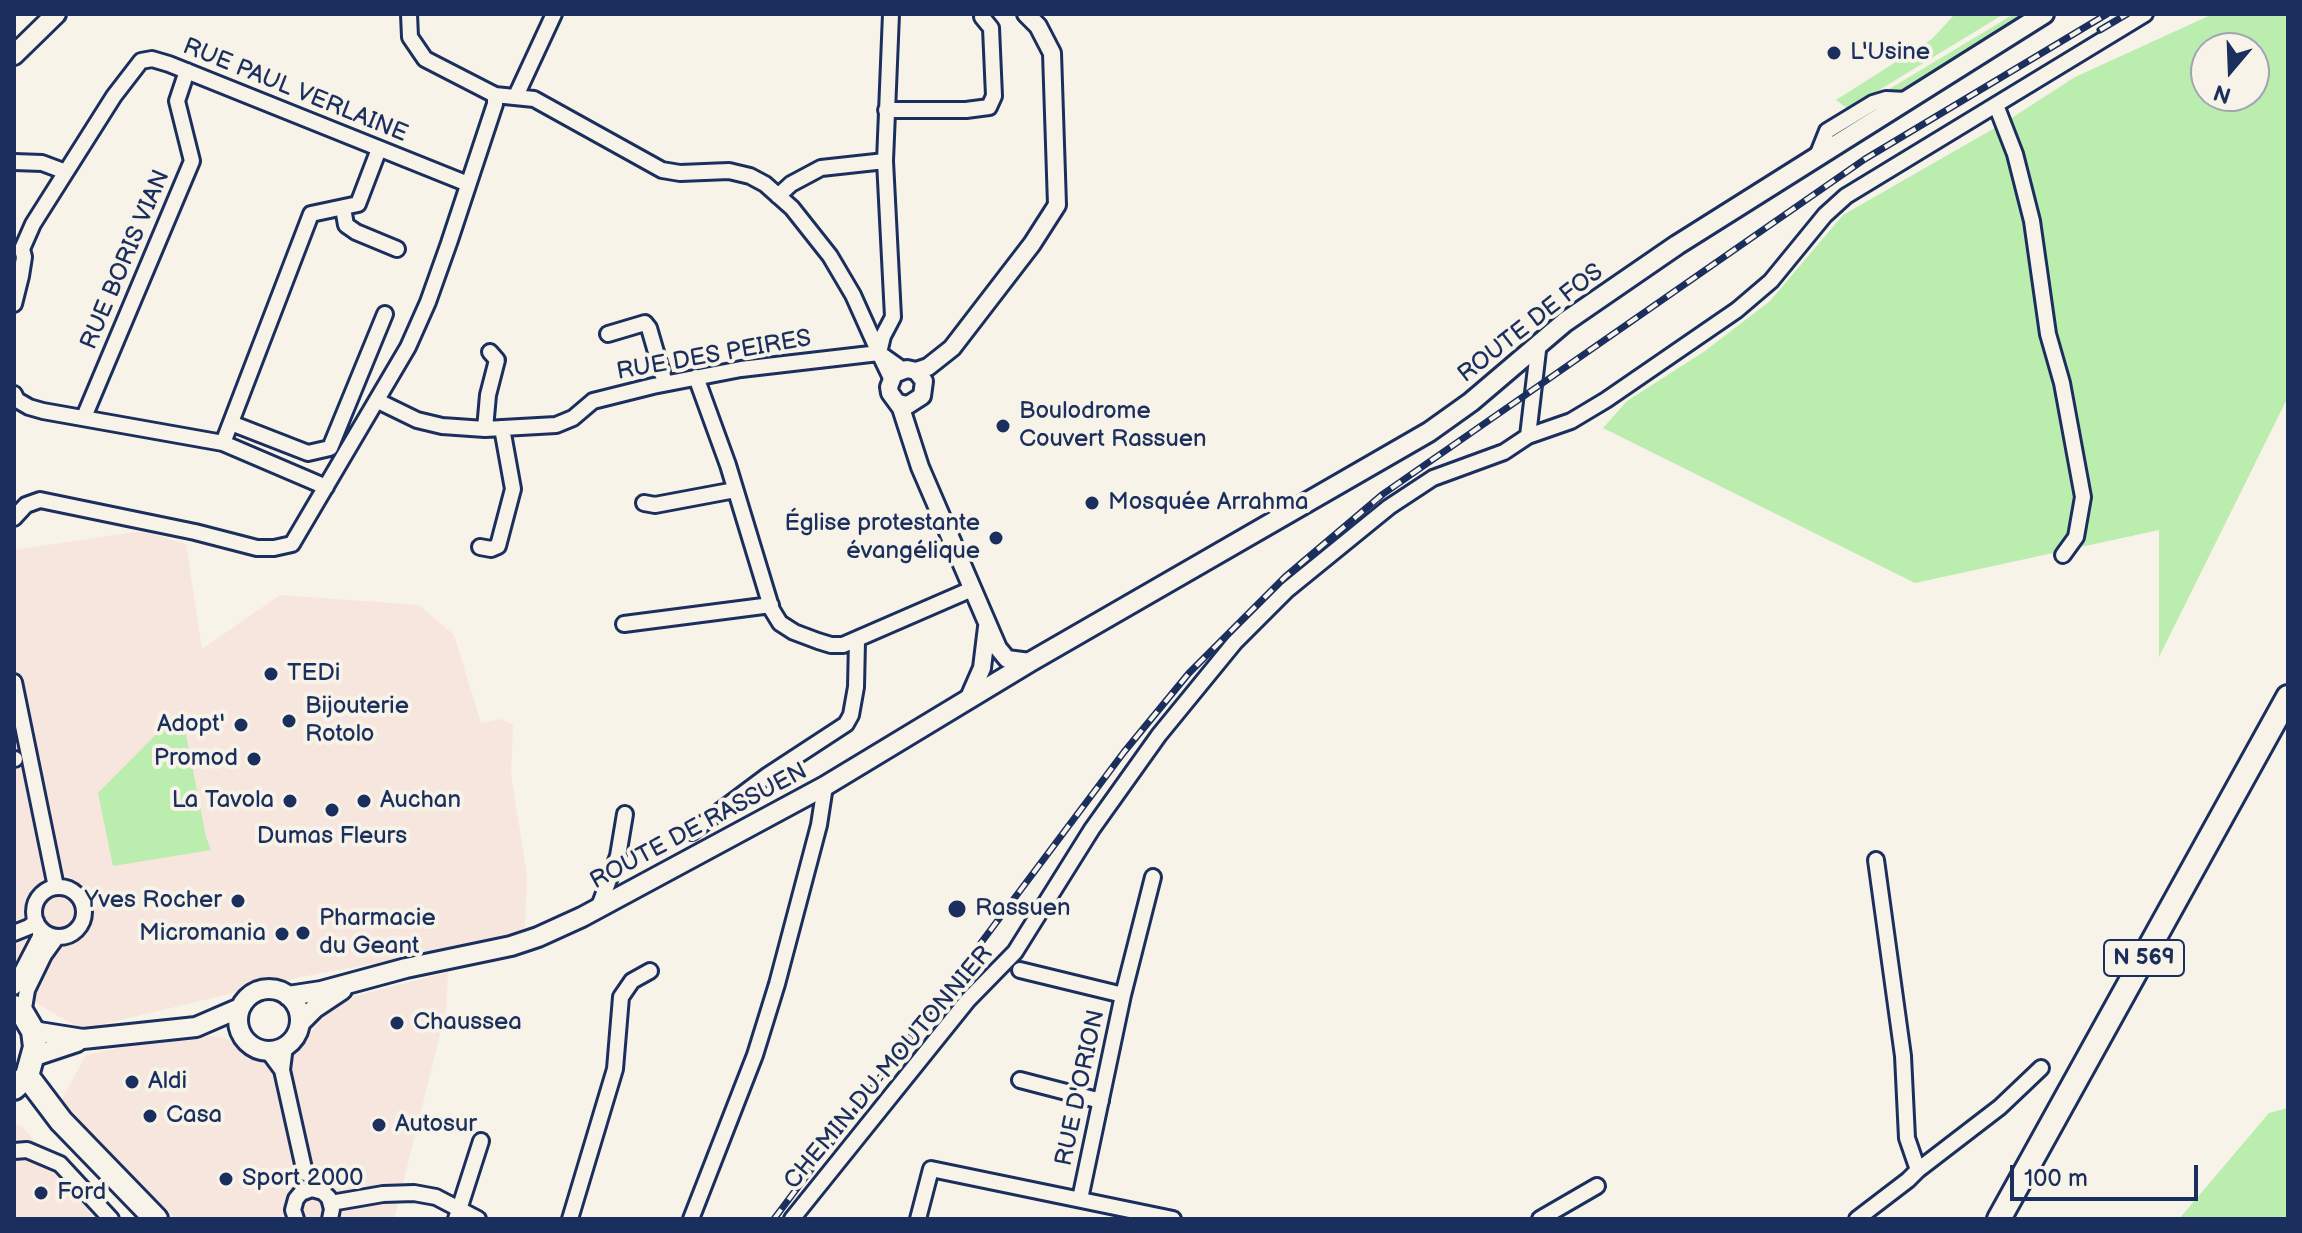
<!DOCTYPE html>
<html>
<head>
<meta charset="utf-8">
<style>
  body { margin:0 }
  #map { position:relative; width:2302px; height:1233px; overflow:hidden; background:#f7f3e8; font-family:"Balsamiq Sans",sans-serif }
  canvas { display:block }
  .frame { position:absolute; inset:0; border:16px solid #1b2f5e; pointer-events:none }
  .north { position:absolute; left:2190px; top:32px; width:80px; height:80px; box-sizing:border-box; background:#f7f3e8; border:2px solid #9fa5b1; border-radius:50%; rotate:199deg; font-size:22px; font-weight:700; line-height:32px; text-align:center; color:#1b2f5e }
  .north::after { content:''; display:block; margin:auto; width:28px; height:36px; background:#1b2f5e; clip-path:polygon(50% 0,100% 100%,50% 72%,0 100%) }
  .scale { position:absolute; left:2010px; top:1165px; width:188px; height:36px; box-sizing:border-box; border:4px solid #1b2f5e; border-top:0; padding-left:10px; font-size:24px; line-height:28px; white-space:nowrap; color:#1b2f5e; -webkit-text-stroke:6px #f7f3e8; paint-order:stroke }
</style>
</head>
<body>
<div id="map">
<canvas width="2302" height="1233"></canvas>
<div class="frame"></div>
<div class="north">N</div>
<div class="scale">100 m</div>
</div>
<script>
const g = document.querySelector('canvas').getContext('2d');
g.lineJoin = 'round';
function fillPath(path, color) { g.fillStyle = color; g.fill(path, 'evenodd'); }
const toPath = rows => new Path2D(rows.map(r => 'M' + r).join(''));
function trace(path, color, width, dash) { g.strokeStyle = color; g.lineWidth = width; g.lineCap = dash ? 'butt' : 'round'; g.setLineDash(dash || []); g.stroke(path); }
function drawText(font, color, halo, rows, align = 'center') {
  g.font = font + ' "Balsamiq Sans",sans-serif'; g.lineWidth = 8; g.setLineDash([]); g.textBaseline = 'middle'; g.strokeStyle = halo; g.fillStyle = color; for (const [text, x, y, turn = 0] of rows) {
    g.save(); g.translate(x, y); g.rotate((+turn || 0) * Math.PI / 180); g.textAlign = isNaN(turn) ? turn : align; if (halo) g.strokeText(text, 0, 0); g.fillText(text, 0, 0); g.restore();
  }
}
fillPath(toPath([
  [143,531,186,544,202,649,280,595,419,605,454,635,481,723,502,719,513,725,511,775,527,875,525,927,499,940,301,977,82,1029,14,991,14,550],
  [448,972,446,1011,394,1219,176,1219,61,1101,86,1055,194,1032,232,1040,270,1063,291,1056,337,1001],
  [14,1124,21,1126,112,1219,14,1219]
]), '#f7e6dd');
fillPath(toPath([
  [1955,14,2004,14,1848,109,1836,100,1932,39],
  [2014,14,2021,14,1988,41,1907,90,1876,97],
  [2213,14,2288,14,2288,397,2159,657,2159,530,1915,583,1603,428,1627,401,1705,351,1770,301,1843,215,2007,121,2075,77],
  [2206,48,2254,48,2254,96,2206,96],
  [181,709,206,837,211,850,113,866,98,793],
  [2288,1108,2288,1219,2179,1219,2269,1113]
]), '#baedae');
const minor = toPath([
  [409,14,410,37,425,59,495,95,534,99,662,170,680,173,729,171,750,176,765,184,792,208,830,256,853,295,879,353],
  [516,96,554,14],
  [1996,105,2015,154,2032,221,2048,334,2062,383,2083,497,2076,537,2063,555],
  [886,110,966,110,989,107,994,96,991,28,982,17],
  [1817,156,1827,131,1873,103,1886,99,1907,100],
  [14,162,42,163,66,172],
  [778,196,791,184,821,168,885,161],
  [343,208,346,225,356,232,397,249],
  [14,304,21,276,24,257,22,249,33,224,114,96,141,61,152,59,169,64,468,184],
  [608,334,645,323,649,328,665,383],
  [879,353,883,336,893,317,885,161,891,14],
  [696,377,728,465,772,610,780,623,794,632,818,641,831,645,843,645,972,589],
  [891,378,879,353,903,370],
  [14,394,17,400,29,407,43,411,223,443,326,487],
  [378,401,417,420,442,426,485,429,556,425,573,418,593,401,653,386,741,369,879,353],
  [84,417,192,161,177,101,187,71],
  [231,423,308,453,330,448,385,314],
  [485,429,488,395,497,360,490,352],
  [1528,436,1539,342],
  [223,443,311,214,358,204,379,149],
  [644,503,655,505,735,490],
  [14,518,26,505,40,500,195,532,257,548,274,548,292,544,408,347,428,302,449,243,495,104,495,95],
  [480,547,491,549,498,546,513,489,502,428],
  [624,624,771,605],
  [14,682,56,887],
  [14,759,15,759],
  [692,832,768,775,846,724,851,715,856,687,857,641],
  '34 912a25 25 0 1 1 50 0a25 25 0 1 1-50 0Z',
  [598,909,618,856,625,814],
  [14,933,29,927,36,921],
  [1020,970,1123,995,1080,1199],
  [14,987,40,937,40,929],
  [1123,995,1153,877],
  [23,1014,27,990,44,955,57,937],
  [268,1051,282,1070,285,1046],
  [282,1070,305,1173],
  [1020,1080,1101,1101],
  [14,1151,27,1150,60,1164,111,1219],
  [1918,1170,2000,1107,2041,1068],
  [331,1203,383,1194,414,1193,436,1197,478,1219],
  [296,1219,293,1210,296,1199,301,1193,312,1189,323,1192,329,1198,332,1209,330,1219],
  [456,1219,481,1141],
  [570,1219,615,1069,621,997,632,981,650,971],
  [691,1219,755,1055,777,984,819,825,825,786],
  [792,1219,968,1000,1015,952,1092,829,1159,735,1235,642,1287,590,1389,507,1433,478,1504,452,1528,436,1571,421,1606,400,1737,310,1771,281,1825,215,1846,196,2145,14],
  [918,1219,931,1169,1173,1219],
  [1540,1219,1597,1186],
  [1857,1219,1908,1180,1918,1170,1907,1138,1903,1056,1876,860]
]);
const tertiary = toPath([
  [916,371,928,367,952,348,1032,244,1057,205,1052,53,1038,26,1026,14],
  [898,403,908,405,922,396,924,381,916,371,907,369,894,374,889,387,890,393,901,408,920,467,998,648,1007,659,1030,662],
  [968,700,982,668,987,627]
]);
const secondary = toPath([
  [14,55,56,14],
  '238 1020a31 31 0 1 1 62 0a31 31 0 1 1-62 0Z',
  [288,996,321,991,406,968,511,946,538,937,582,917,825,786,1030,662,1429,432,1471,402,1565,322,1677,245,2044,14],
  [300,1023,315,1008,342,990],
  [33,1031,83,1039,196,1027,240,1008],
  [35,1056,77,1042]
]);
const primary = toPath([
  [14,1007,23,1014,33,1031,35,1047,27,1076,14,1088],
  [27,1076,61,1121,156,1219],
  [1999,1219,2288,697]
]);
trace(minor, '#1b2f5e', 20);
trace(tertiary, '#1b2f5e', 22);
trace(secondary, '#1b2f5e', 24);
trace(primary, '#1b2f5e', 28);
trace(minor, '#f7f3e8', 14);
trace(tertiary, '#f7f3e8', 16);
trace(secondary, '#f7f3e8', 18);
trace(primary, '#f7f3e8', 22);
const rail = toPath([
  [2100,30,2127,14],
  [774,1219,1124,752,1189,673,1285,577,1383,494,1865,159,2107,14]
]);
trace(rail, '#1b2f5e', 7);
trace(rail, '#f7f3e8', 4, [12]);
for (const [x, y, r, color] of [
  [1834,53,8,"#1b2f5e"],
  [1003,426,8,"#1b2f5e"],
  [1092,503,8,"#1b2f5e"],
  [996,538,8,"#1b2f5e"],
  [271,674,8,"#1b2f5e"],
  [289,721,8,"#1b2f5e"],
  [241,725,8,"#1b2f5e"],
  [254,759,8,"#1b2f5e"],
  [290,801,8,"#1b2f5e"],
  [364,801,8,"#1b2f5e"],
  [332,810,8,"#1b2f5e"],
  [238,901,8,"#1b2f5e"],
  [957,909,10,"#1b2f5e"],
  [303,933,8,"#1b2f5e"],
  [282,934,8,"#1b2f5e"],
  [397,1023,8,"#1b2f5e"],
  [132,1082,8,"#1b2f5e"],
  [150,1116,8,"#1b2f5e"],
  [379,1125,8,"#1b2f5e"],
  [226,1179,8,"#1b2f5e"],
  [41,1193,8,"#1b2f5e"]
]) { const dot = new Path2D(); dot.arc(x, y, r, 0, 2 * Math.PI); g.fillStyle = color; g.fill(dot); trace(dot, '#f7f3e8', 3); }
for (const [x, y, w] of [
  [2144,958,80]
]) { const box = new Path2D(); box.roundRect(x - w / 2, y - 18, w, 36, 6); g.fillStyle = '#f7f3e8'; g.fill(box); trace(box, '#1b2f5e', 2); }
drawText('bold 22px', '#1b2f5e', null, [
  ["N 569",2144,958]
]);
drawText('24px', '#1b2f5e', '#f7f3e8', [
  ["L'Usine",1850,53],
  ["Boulodrome",1019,412],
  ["Couvert Rassuen",1019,440],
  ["Mosquée Arrahma",1108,503],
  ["Église protestante",980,524,"right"],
  ["évangélique",980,552,"right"],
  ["TEDi",287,674],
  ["Bijouterie",305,707],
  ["Rotolo",305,735],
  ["Adopt'",225,725,"right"],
  ["Promod",238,759,"right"],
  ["La Tavola",274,801,"right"],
  ["Auchan",380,801],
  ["Dumas Fleurs",332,837,"center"],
  ["Yves Rocher",222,901,"right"],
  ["Rassuen",975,909],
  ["Pharmacie",319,919],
  ["du Geant",319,947],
  ["Micromania",266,934,"right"],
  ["Chaussea",413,1023],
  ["Aldi",148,1082],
  ["Casa",166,1116],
  ["Autosur",395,1125],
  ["Sport 2000",242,1179],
  ["Ford",57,1193]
], 'left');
drawText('24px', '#1b2f5e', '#f7f3e8', [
  ["RUE PAUL VERLAINE",295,91,22],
  ["RUE BORIS VIAN",126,260,-67],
  ["ROUTE DE FOS",1531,324,-38],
  ["RUE DES PEIRES",714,356,-10],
  ["ROUTE DE RASSUEN",699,827,-28],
  ["CHEMIN DU MOUTONNIER",889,1068,-50],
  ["RUE D'ORION",1081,1088,-78]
]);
</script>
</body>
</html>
